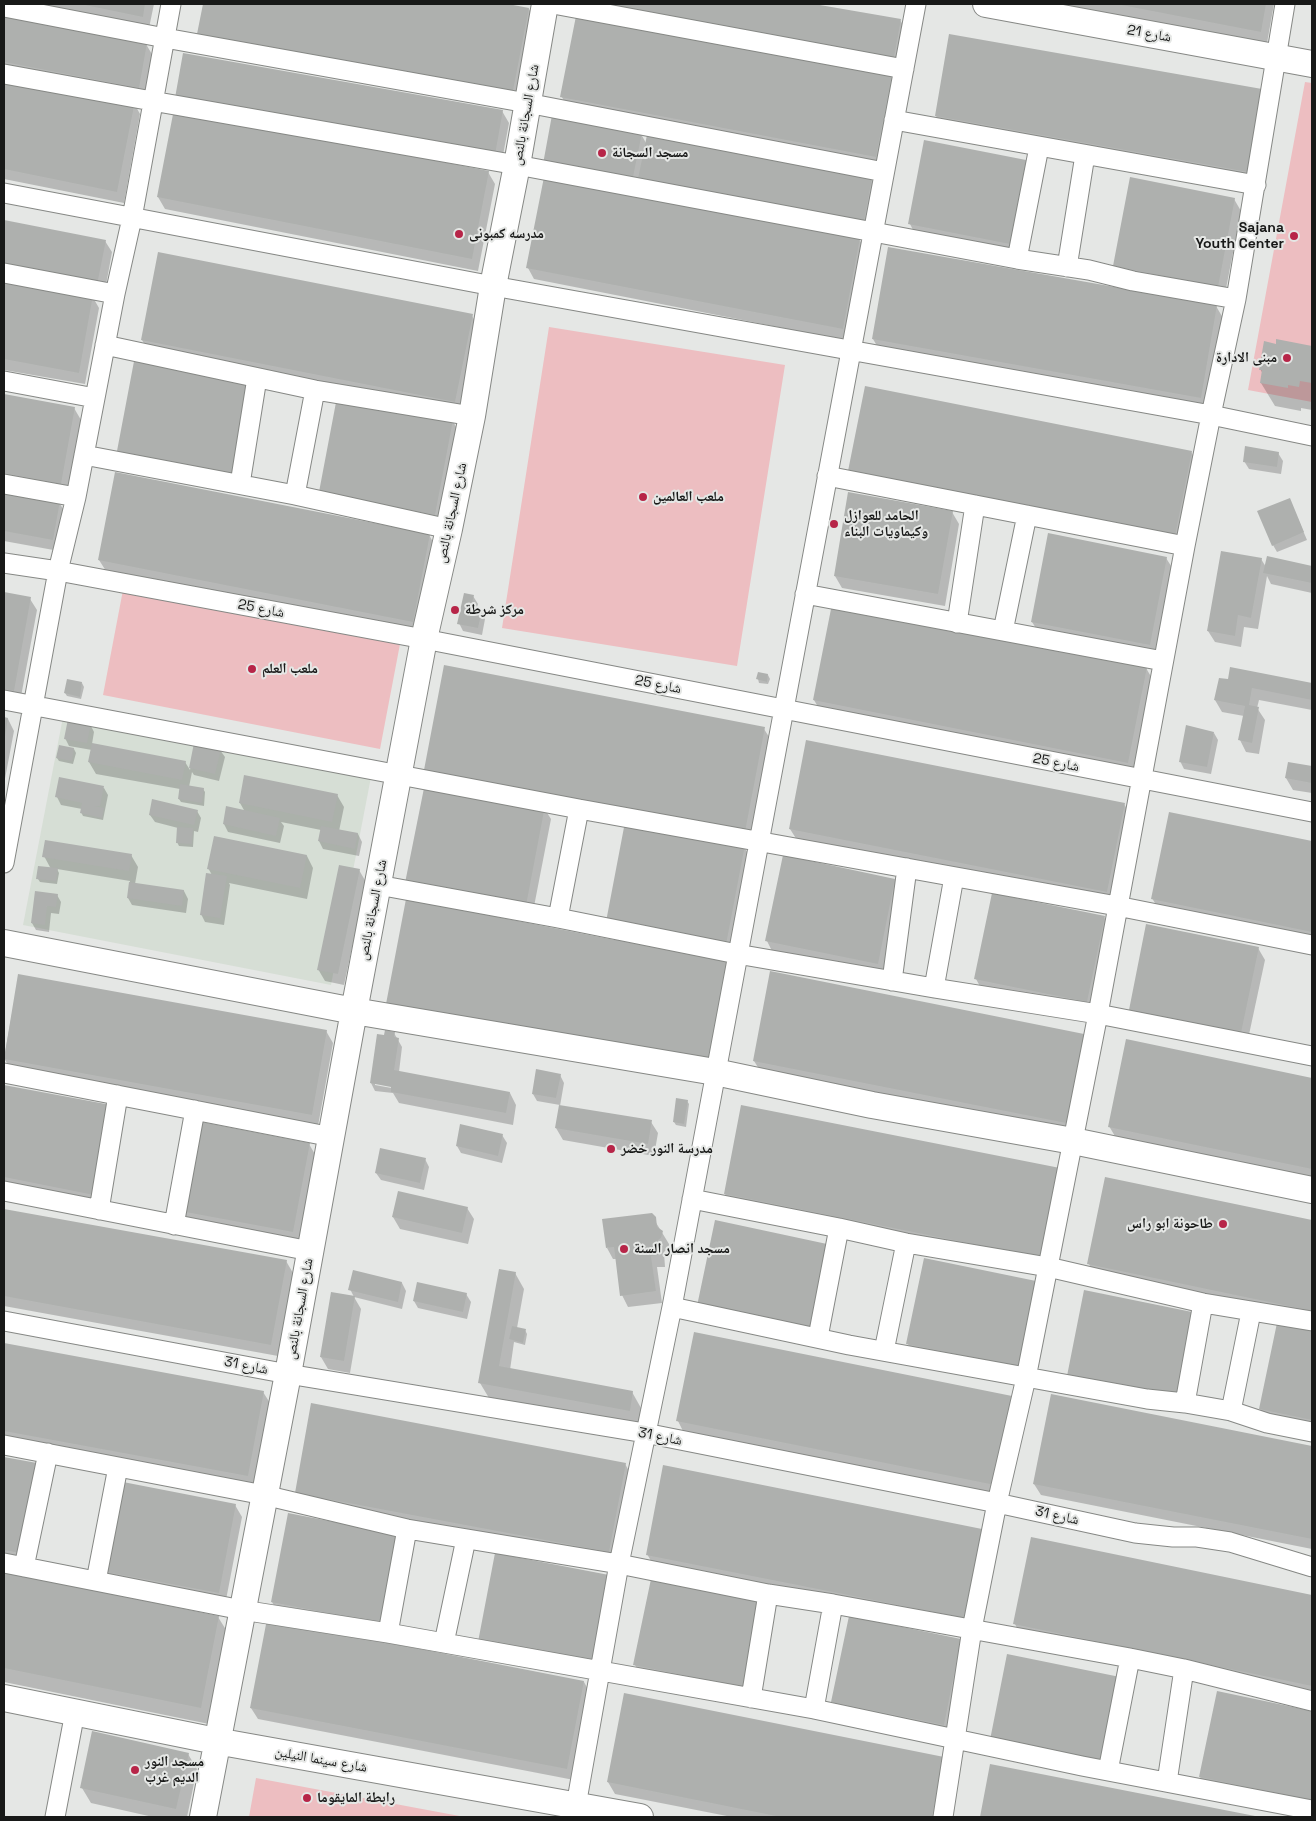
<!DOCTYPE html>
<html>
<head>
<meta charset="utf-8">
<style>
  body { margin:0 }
  #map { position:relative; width:1316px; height:1821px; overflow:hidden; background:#e5e7e5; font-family:"Space Grotesk",sans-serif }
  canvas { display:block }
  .frame { position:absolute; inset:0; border:5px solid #181918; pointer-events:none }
</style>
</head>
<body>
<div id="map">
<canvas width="1316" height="1821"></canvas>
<div class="frame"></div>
</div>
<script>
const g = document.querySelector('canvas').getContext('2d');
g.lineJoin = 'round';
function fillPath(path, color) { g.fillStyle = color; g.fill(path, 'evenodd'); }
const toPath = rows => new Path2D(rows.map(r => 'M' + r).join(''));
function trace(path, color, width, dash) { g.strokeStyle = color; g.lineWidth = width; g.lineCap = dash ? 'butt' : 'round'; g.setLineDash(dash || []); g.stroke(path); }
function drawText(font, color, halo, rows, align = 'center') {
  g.font = font + ' "Space Grotesk","Noto Naskh Arabic",sans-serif'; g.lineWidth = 4; g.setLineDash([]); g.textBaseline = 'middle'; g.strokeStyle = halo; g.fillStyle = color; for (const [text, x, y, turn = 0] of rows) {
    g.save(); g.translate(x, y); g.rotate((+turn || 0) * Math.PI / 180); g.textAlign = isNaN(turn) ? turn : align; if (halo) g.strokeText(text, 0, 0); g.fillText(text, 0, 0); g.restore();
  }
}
fillPath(toPath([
  [63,717,371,777,331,985,23,925]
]), '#d6ded5');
fillPath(toPath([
  [1305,82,1312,83,1312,402,1248,390],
  [549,327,785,365,737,666,502,628],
  [123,590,400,644,380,749,103,695],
  [256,1778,465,1817,249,1817]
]), '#edbec1');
fillPath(toPath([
  [24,4,154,4,149,28],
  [205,4,502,4,529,9,535,21,519,107,206,45,199,33],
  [573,4,807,4,900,20,907,32,891,76,898,88,883,168,568,109,562,97,577,17],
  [1056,4,1274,4,1267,43],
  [4,17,146,44,153,56,145,99,4,72],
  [184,54,502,111,509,123,501,166,197,113,197,115,488,172,495,184,478,271,165,209,158,197,175,111,184,112,176,98],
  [4,78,134,103,140,114,124,203,4,179],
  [1266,98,1252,179,940,124,936,116],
  [641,134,646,143,871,179,878,191,869,238,645,195,859,239,866,251,849,341,534,279,528,268],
  [1026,161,1030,169,1014,251,914,232,910,224],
  [1131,179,1234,199,1241,211,1224,299,1121,278,1114,266],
  [4,222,105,241,112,252,104,296,91,294,99,308,85,384,4,370],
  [1216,306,1223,318,1207,409,880,351,873,339],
  [472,316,479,327,462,414,149,352,142,340],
  [1277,341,1312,347,1312,410,1301,408,1301,411,1275,406,1261,383,1263,374,1260,369,1277,345],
  [251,380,240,485,125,463,118,451],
  [4,395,74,408,81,420,67,495,4,483],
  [453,421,459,433,441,526,327,504],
  [1191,452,1198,463,1181,547,856,483],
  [1278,453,1283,461,1281,474,1249,469,1244,461],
  [4,492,59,502,66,514,59,551,4,541],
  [1290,500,1307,540,1277,552,1273,545],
  [952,512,959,524,945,606,842,588,835,576],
  [429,535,436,547,419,633,106,571,99,560],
  [1166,558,1173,569,1157,656,1039,633,1032,622],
  [1268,558,1312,567,1312,593,1271,584,1267,576,1258,629,1244,627,1241,647,1215,642,1208,631,1261,559,1266,567],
  [4,594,30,599,37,610,20,702,4,699],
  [473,596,478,604,476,610,481,611,485,619,482,635,463,631,459,623],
  [1146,668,1153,680,1134,774,821,712,814,700],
  [1231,668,1312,684,1312,710,1259,700,1257,708,1265,720,1259,754,1246,752,1240,740,1244,716,1222,712,1215,700,1229,681],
  [768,675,770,679,768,684,759,683,758,679],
  [82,683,84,687,81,699,67,696,65,693],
  [4,718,8,719,14,731,4,784],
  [90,724,94,732,92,744,185,762,190,770,195,744,220,750,225,757,219,781,194,775,192,772,189,787,203,789,205,792,204,806,181,802,179,799,180,789,96,774,89,762,92,750,69,746,65,738],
  [764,729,771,740,751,843,432,781,425,770],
  [1214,733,1218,740,1211,774,1184,769,1180,761],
  [74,749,76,753,73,764,59,761,57,758],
  [1289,763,1312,768,1312,793,1293,790,1286,778],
  [104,788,108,795,103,820,83,816,81,812,82,809,61,805,57,797],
  [337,795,344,807,339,831,358,834,362,842,359,856,323,849,319,841,321,830,281,822,284,826,280,843,228,832,224,824,245,812,240,803],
  [1124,804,1131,816,1114,903,797,840,790,829],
  [544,808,551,819,531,922,496,916,495,918,615,941,606,927,744,847,751,858,731,961,724,960,733,975,713,1078,407,901],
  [197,811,201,818,198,832,194,831,193,847,179,846,177,842,178,828,155,822,150,815],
  [1170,813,1312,843,1312,942,1159,910,1152,898],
  [131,855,138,867,135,884,184,891,188,899,186,913,132,905,128,898,130,881,57,869,59,873,57,884,40,882,38,879,51,869,44,856],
  [307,856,313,868,307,899,229,883,230,885,224,925,205,922,201,914,212,875,208,868],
  [359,870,366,882,344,985,325,981,318,969],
  [895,880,901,892,884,976,773,953,767,941],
  [57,895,61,902,59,914,51,913,49,932,36,930,32,923],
  [1104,917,1110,929,1093,1013,982,990,976,979],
  [1258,948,1265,960,1247,1044,1137,1022,1130,1010],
  [19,975,326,1031,333,1043,318,1126,11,1070,4,1058],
  [394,1033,402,1047,399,1072,510,1093,516,1105,513,1125,399,1103,393,1093,375,1091,371,1083,385,1037],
  [375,1083,398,1086,397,1089,375,1085],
  [1088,1036,1078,1135,761,1072,754,1061],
  [1127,1041,1312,1079,1312,1179,1116,1138,1109,1126],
  [560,1075,564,1083,560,1106,651,1122,658,1133,654,1156,563,1140,556,1128,560,1105,537,1101,533,1094],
  [4,1086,110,1106,100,1206,4,1187],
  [687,1101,689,1104,686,1127,676,1125,674,1122],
  [502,1135,507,1143,502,1163,461,1153,457,1146],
  [309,1144,316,1156,299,1244,188,1222,181,1210],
  [425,1159,429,1167,424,1190,381,1180,376,1173],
  [1106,1178,1312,1221,1312,1321,1095,1276,1089,1264],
  [1066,1181,1049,1269,732,1206,725,1194],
  [467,1208,474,1219,468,1244,400,1229,393,1217],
  [4,1210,286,1261,293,1273,278,1356,4,1306],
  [655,1221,669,1244,669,1247,664,1252,665,1267,657,1267,662,1303,628,1307,622,1295,617,1259,613,1259,607,1248],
  [833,1256,816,1341,705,1318],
  [925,1259,1025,1378,914,1356,908,1344],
  [515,1273,524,1289,517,1328,525,1330,527,1334,525,1345,514,1342,510,1370,632,1392,641,1408,638,1426,489,1398,480,1383],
  [402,1283,406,1291,402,1309,354,1297,361,1309,350,1373,328,1369,321,1357,354,1297,350,1289],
  [466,1294,471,1302,467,1319,418,1308,414,1301],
  [1278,1325,1312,1332,1312,1430,1267,1421,1260,1409],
  [4,1345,263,1392,270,1403,255,1487,4,1441],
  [1052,1396,1312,1448,1312,1549,1041,1495,1034,1484],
  [1012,1397,1018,1408,1001,1496,684,1433,678,1421],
  [4,1458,36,1465,26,1564,4,1560],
  [625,1464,632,1476,616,1563,303,1504,296,1492],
  [235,1505,242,1517,225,1605,114,1583,107,1571],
  [981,1530,988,1542,971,1629,654,1566,647,1554],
  [400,1536,390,1636,279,1614,272,1602],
  [1032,1538,1312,1596,1312,1696,1021,1636,1015,1624],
  [4,1573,218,1617,228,1633,209,1724,4,1682],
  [652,1581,752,1700,642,1677,635,1665],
  [961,1640,967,1652,950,1736,839,1713,833,1702],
  [584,1682,590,1693,574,1780,258,1719,251,1708],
  [1218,1693,1312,1712,1312,1811,1207,1789,1200,1777],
  [625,1695,943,1758,940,1817,732,1817,615,1794,608,1782],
  [188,1754,197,1769,187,1817,153,1817,91,1803,82,1788],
  [991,1765,1253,1817,981,1817]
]), '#0003');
fillPath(toPath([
  [80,4,145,4,143,17],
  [203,4,508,4,529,8,512,96,197,34],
  [572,4,814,4,901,19,893,63],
  [1116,4,1266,4,1261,32],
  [4,16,147,43,139,88,4,62],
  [576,16,892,75,876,157,560,97],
  [949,34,1262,89,1248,172,935,116],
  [183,53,503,110,495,155,175,98],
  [4,77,135,101,117,192,4,169],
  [174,109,489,171,472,259,157,197],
  [552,115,642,133,632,182,543,164],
  [647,135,872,178,863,227,637,183],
  [924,140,1026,160,1010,244,908,224],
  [544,177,860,238,843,329,526,268],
  [1130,177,1235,198,1218,287,1113,266],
  [4,220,106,240,97,285,4,268],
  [888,247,1217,305,1201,398,872,339],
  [158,252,473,314,455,402,141,340],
  [4,279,93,295,79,373,4,359],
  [1276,339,1312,346,1312,383,1300,381,1299,387,1288,385,1288,388,1260,383,1262,370,1259,370,1264,341,1276,344],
  [135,356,252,379,234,474,117,451],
  [865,386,1192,451,1175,536,848,471],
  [4,394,75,407,61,484,4,473],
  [337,397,453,420,435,515,319,492],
  [1245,446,1279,452,1277,467,1243,462],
  [115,472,430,534,413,622,98,560],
  [4,491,60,501,53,540,4,531],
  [848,492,953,511,938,594,834,576],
  [1290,498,1304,532,1272,546,1257,511],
  [1048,533,1167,557,1150,645,1031,622],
  [1221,551,1262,558,1251,618,1238,615,1235,636,1207,631],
  [1267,556,1312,566,1312,583,1263,573],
  [4,592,31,597,14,691,4,689],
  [464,593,474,595,471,608,482,610,478,628,457,624],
  [832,604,1147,667,1128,763,813,700],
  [444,665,765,727,745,832,424,770],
  [1230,667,1312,683,1312,700,1252,688,1249,705,1259,707,1252,743,1238,740,1245,706,1214,700,1219,678,1228,679],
  [758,672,768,674,767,682,756,679],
  [67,679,82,682,80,697,64,693],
  [4,717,8,718,5,737,4,737],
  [68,719,91,723,87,743,64,739],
  [1186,725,1214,732,1207,767,1179,762],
  [806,740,1125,803,1107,892,789,829],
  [92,743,186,761,182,780,88,762],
  [194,743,221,749,215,774,189,768],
  [59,745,74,748,72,761,56,758],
  [1288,762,1312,766,1312,783,1285,778],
  [244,775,338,794,332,822,239,803],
  [59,777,104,786,100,806,94,806,104,808,102,818,80,813,82,803,55,797],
  [425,783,545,806,525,911,404,888],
  [180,784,204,788,202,803,178,799],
  [152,799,198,810,194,825,149,815],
  [226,806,280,818,276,836,223,824],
  [1169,812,1312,841,1312,932,1151,899],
  [625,822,745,845,725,950,605,927],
  [321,826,358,833,355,849,318,841],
  [177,827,193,828,192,844,176,843],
  [214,836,307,855,300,888,207,869],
  [45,840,132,854,129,871,42,857],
  [783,855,895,879,878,964,765,941],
  [339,865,360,869,338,974,317,970],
  [38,866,58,868,56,881,36,879],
  [206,873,227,876,220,918,200,915],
  [129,882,184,890,182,906,127,898],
  [35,891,58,894,56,907,47,906,45,925,31,923],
  [992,893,1105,916,1087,1002,974,979],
  [406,899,727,962,707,1066,386,1004],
  [1146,924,1259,947,1241,1033,1129,1010],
  [770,971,1089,1035,1071,1124,753,1061],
  [18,974,327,1030,312,1115,4,1059],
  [385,1030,395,1032,394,1037,399,1038,394,1070,510,1092,506,1113,391,1092,391,1087,370,1083,377,1034,384,1035],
  [1126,1039,1312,1078,1312,1169,1108,1127],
  [536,1069,561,1074,556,1098,532,1094],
  [4,1085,111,1105,94,1195,4,1177],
  [676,1098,688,1100,684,1124,673,1122],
  [559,1105,652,1120,648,1144,555,1128],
  [741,1105,1060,1168,1042,1258,724,1194],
  [197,1121,310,1143,293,1232,180,1211],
  [460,1124,503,1134,498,1156,456,1146],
  [380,1148,426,1158,420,1183,375,1173],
  [1105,1177,1312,1220,1312,1311,1087,1264],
  [398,1191,468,1207,462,1233,392,1217],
  [4,1209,287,1260,271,1345,4,1296],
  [652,1213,656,1217,657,1227,663,1231,661,1238,658,1240,659,1255,651,1256,656,1291,620,1296,614,1247,606,1248,602,1219],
  [715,1220,827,1244,809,1330,697,1306],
  [924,1258,1036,1281,1019,1367,906,1344],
  [499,1269,516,1272,499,1366,633,1391,630,1411,478,1383],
  [353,1270,402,1282,398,1302,348,1290],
  [417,1282,467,1293,463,1312,413,1301],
  [1084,1290,1197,1313,1179,1399,1067,1376],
  [331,1292,355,1296,344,1361,320,1357],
  [1277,1323,1312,1330,1312,1420,1259,1409],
  [512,1326,526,1329,523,1343,509,1339],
  [694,1332,1012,1396,995,1485,676,1421],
  [4,1343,264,1391,248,1476,4,1431],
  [1051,1394,1312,1446,1312,1539,1033,1484],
  [311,1403,626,1463,609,1552,295,1493],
  [4,1457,37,1463,20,1553,4,1550],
  [663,1465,982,1529,964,1618,646,1555],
  [123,1482,236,1504,219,1593,106,1572],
  [288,1513,401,1535,384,1624,271,1602],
  [1031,1537,1312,1595,1312,1686,1013,1624],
  [495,1553,609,1575,591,1665,478,1642],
  [4,1572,219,1616,201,1708,4,1668],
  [651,1579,763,1603,746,1688,633,1665],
  [849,1616,961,1639,944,1725,831,1702],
  [267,1619,584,1681,567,1769,250,1708],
  [1007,1654,1120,1677,1102,1763,990,1740],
  [1217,1691,1312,1711,1311,1800,1199,1777],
  [624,1693,944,1757,932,1817,781,1817,607,1782],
  [92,1731,189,1753,176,1809,80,1788],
  [990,1764,1255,1816,1255,1817,980,1817]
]), '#aeb0ae');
const street = toPath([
  [553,4,904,69],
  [4,7,165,38,527,103,884,172],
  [4,74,152,101,517,165,1017,259,1089,270,1133,281,1236,299],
  [894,120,1256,185],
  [4,193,493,286,1211,415,1312,436],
  [1017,259,1039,147],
  [1067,267,1085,155],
  [4,273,115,294],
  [105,345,315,390,472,416],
  [4,381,95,398],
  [84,455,295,495,449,529],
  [827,476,1185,546],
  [4,484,76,497],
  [240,484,257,378],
  [295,495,315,390],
  [4,563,58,571,424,639,1312,812],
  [805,594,1163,661],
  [957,623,975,505],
  [1003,631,1027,515],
  [4,700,579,809,1117,906,1312,945],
  [4,863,58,571,76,497,115,294,132,218,171,4],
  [378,885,558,918,737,954,934,988,1098,1014,1312,1056],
  [558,918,579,809],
  [892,981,907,868],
  [934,988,954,877],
  [4,1073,332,1137],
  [4,1191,310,1251],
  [692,1199,839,1228,906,1243,1048,1267,1203,1303,1312,1321],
  [99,1210,118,1095],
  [174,1225,195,1110],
  [672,1307,849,1345,1147,1399,1185,1403,1231,1411,1267,1423,1312,1432],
  [4,1321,288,1374,645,1433,997,1503,1135,1533,1173,1537,1197,1537,1230,1542,1312,1567],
  [818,1337,839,1228],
  [884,1351,906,1243],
  [1185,1403,1203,1303],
  [1231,1411,1251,1312],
  [4,1445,264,1495,407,1529,619,1564,768,1594,833,1604,1130,1658,1184,1669,1312,1701],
  [4,1563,242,1610,388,1633,814,1709,1082,1766,1312,1810],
  [24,1567,48,1453],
  [96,1581,118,1467],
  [388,1633,407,1529],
  [444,1643,466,1539],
  [751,1698,768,1594],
  [814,1709,833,1604],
  [1108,1771,1130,1658],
  [1167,1782,1184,1669],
  [55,1817,75,1712],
  [574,1817,619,1564,672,1307,916,4],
  [943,1817,972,1629,997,1503,1026,1378,1098,1014,1185,546,1211,415,1236,299,1285,4]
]);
const secondary = toPath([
  [986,4,1312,64],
  [4,943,354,1011,715,1072,872,1105,1073,1141,1312,1190],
  [4,1698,216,1741,640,1817],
  [203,1817,288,1374,354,1011,424,639,449,529,472,416,493,286,517,165,545,4]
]);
trace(street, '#868885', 21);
trace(secondary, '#868885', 28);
trace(street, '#fff', 19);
trace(secondary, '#fff', 26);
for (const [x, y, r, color] of [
  [602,153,5,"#b72548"],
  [459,234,5,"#b72548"],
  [1294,236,5,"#b72548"],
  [1287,358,5,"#b72548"],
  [643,497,5,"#b72548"],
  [834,524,5,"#b72548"],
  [455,610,5,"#b72548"],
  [252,669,5,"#b72548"],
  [611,1149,5,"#b72548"],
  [1223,1224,5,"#b72548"],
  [624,1249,5,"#b72548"],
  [135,1770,5,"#b72548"],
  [307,1798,5,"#b72548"]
]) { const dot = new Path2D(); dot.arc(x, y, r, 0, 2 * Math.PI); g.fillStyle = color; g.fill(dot); trace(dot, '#e5e7e5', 2); }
drawText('14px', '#181918', '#e5e7e5', [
  ["شارع 21",1149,34,10],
  ["شارع السجانة بالنص",526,115,-80],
  ["شارع السجانة بالنص",452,513,-78],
  ["شارع 25",261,609,11],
  ["شارع 25",658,685,11],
  ["شارع 25",1056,763,11],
  ["شارع السجانة بالنص",373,910,-79],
  ["شارع السجانة بالنص",300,1309,-80],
  ["شارع 31",246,1366,11],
  ["شارع 31",660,1437,11],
  ["شارع 31",1057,1516,12],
  ["شارع سينما النيلين",321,1760,10]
]);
drawText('bold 14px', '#181918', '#e5e7e5', [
  ["مسجد السجانة",612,153],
  ["Sajana",1284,228,"right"],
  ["Youth Center",1284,244,"right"],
  ["مدرسه كمبونى",469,234],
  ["مبنى الادارة",1277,358,"right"],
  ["ملعب العالمين",653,497],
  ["الحامد للعوازل",844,516],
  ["وكيماويات البناء",844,532],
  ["مركز شرطة",465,610],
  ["ملعب العلم",262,669],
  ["مدرسة النور خضر",621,1149],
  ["طاحونة ابو راس",1213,1224,"right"],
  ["مسجد انصار السنة",634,1249],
  ["مسجد النور",145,1762],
  ["الديم غرب",145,1778],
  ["رابطة المايقوما",317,1798]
], 'left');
</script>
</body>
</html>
